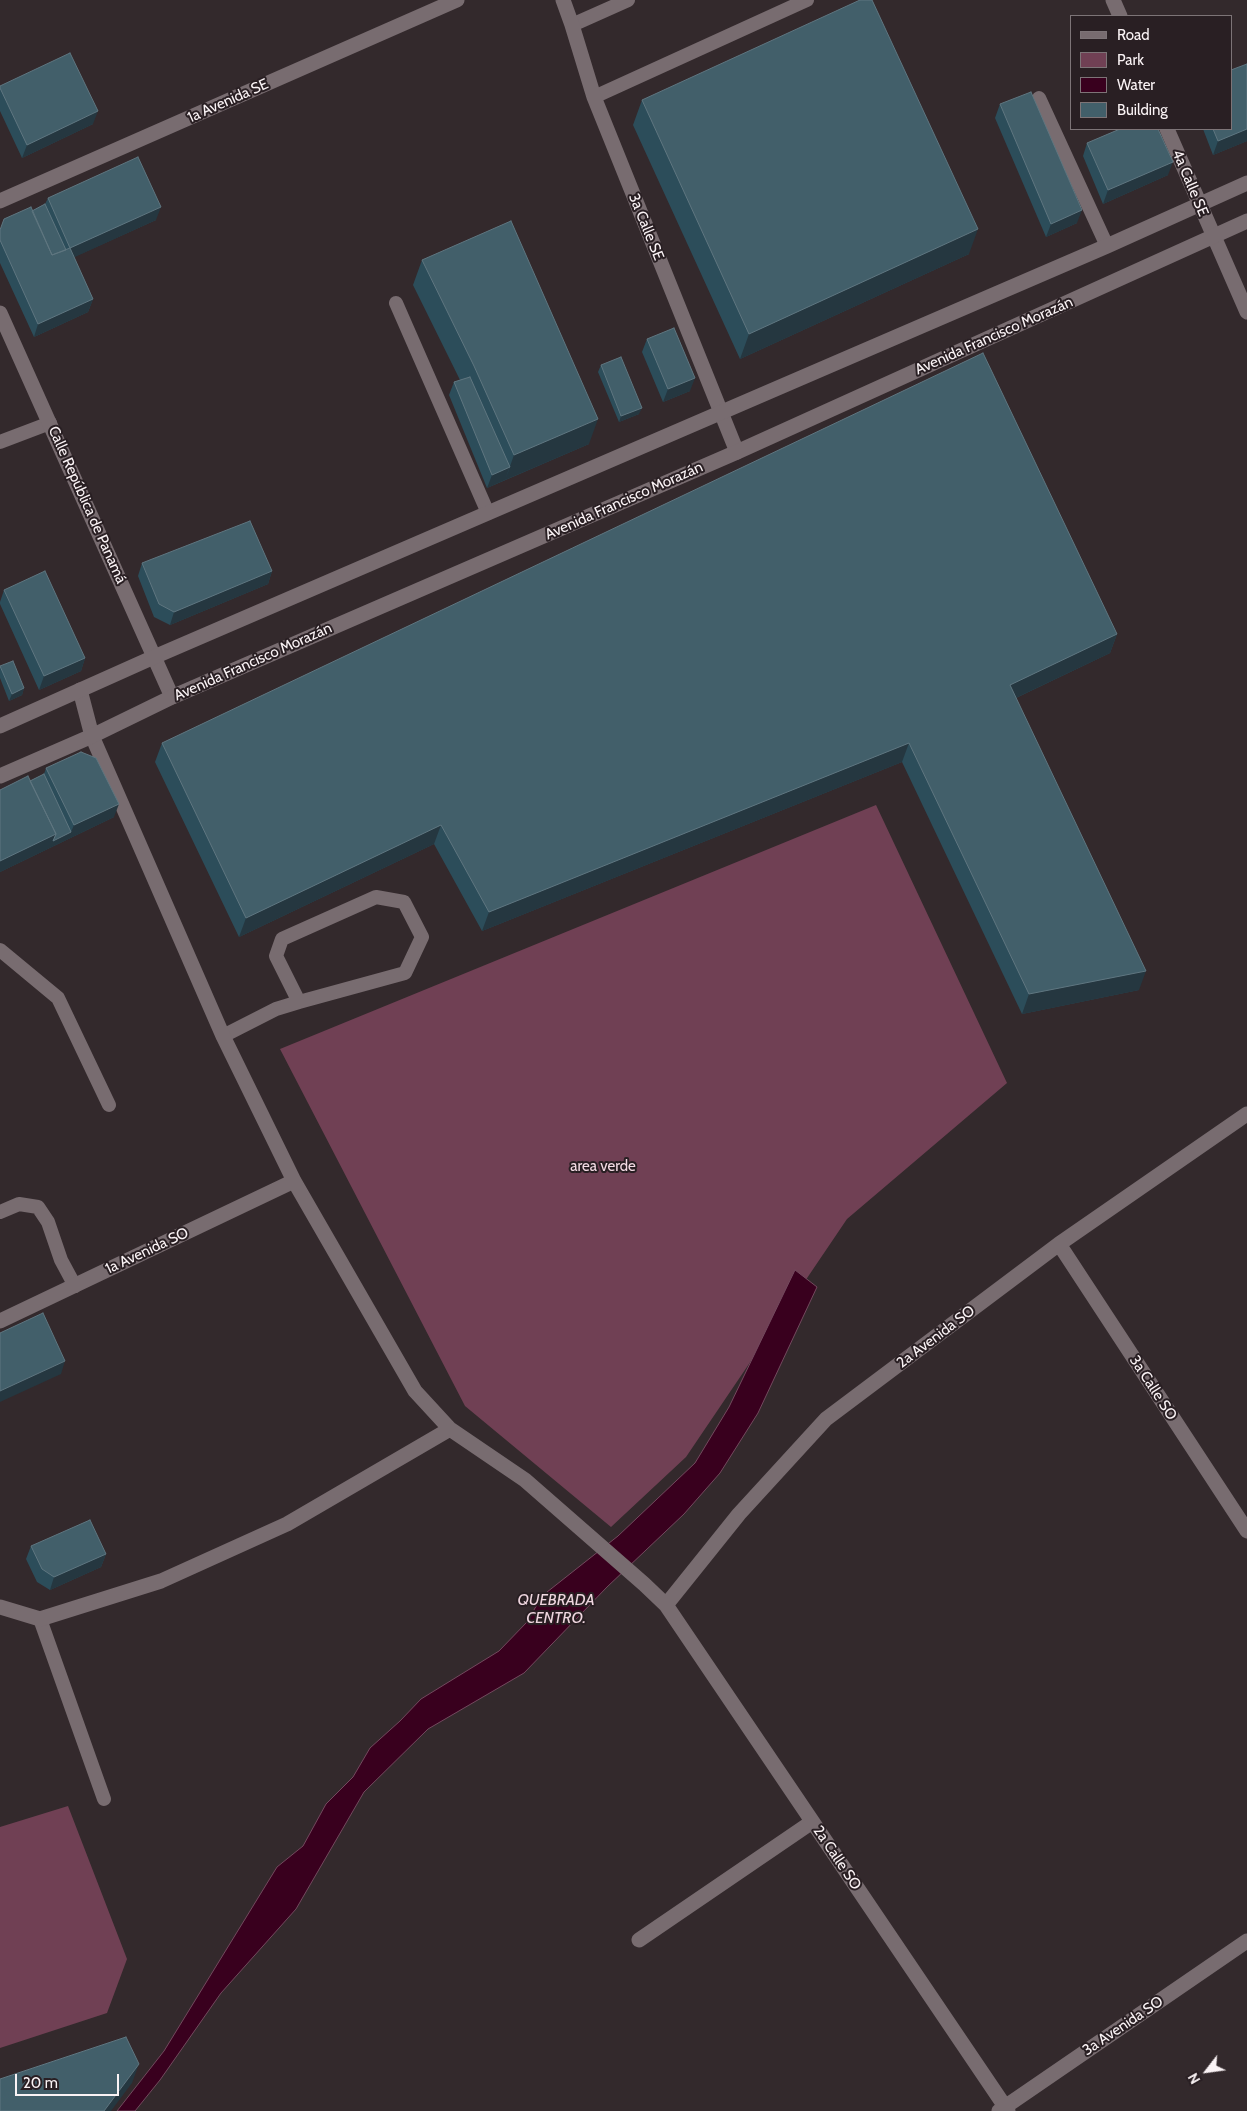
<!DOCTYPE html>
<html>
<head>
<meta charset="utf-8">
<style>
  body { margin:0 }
  #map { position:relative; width:1247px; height:2111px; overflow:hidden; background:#33292c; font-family:Cabin,sans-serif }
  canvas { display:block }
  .legend { position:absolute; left:1070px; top:15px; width:162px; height:115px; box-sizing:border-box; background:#291f23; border:1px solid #7d7477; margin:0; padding:6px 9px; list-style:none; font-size:15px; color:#faf3f5 }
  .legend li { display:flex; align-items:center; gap:10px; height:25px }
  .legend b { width:25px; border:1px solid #7d7477 }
  .north { position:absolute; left:1182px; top:2046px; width:50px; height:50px; -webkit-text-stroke:4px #291f23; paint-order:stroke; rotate:240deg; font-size:14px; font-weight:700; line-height:20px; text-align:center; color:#faf3f5 }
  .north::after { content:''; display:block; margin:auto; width:18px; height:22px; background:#faf3f5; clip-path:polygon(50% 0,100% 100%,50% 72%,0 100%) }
  .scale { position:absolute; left:15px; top:2074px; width:104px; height:22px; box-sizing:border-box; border:2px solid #faf3f5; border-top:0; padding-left:6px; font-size:15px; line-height:18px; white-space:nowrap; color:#faf3f5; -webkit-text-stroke:4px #291f23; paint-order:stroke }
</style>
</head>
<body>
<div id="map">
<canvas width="1247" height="2111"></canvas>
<ul class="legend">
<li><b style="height:6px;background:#786c70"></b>Road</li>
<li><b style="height:14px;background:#704054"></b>Park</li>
<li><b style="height:14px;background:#39001e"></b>Water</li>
<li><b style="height:14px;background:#425f6a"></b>Building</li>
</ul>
<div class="north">N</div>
<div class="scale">20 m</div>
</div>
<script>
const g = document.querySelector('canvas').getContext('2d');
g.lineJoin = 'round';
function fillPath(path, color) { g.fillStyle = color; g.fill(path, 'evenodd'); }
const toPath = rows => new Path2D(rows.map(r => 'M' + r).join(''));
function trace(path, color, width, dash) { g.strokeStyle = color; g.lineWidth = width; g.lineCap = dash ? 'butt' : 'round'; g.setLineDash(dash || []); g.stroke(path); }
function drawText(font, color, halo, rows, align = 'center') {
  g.font = font + ' Cabin,sans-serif'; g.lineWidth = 4; g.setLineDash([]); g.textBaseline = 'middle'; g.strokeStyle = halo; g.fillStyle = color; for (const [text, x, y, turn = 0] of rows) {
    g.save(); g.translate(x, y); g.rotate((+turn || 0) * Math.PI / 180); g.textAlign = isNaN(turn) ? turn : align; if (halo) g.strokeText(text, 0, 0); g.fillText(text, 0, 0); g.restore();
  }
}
fillPath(toPath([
  [876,805,1007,1083,847,1219,686,1457,611,1527,465,1406,280,1049],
  [68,1806,127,1959,107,2013,0,2048,0,1827]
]), '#704054');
const water = toPath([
  [795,1270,817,1287,758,1413,720,1473,684,1514,607,1587,524,1673,428,1729,364,1792,296,1909,221,1993,160,2080,135,2111,117,2111,164,2051,277,1867,303,1846,326,1804,353,1777,370,1748,400,1721,421,1699,499,1651,527,1622,542,1596,618,1536,695,1463,729,1407,795,1270]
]);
fillPath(water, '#39001e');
trace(water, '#73495e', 1);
trace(toPath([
  [572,25,628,0],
  [594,97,807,0],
  [1039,98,1107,246],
  [396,303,488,513],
  [0,442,50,423],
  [0,950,58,998,109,1105],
  [223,1036,276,1009,299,1002,405,973,422,937,404,902,376,897,282,939,276,956,299,1002],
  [0,1212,19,1204,38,1207,48,1222,61,1260,75,1286],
  [40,1619,104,1799]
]), '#786c70', 14);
trace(toPath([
  [563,0,572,25,594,97,737,452],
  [1113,0,1120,16],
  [1167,129,1247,312],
  [0,201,457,0],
  [0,313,172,697],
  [80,690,92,736,223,1036,294,1181,415,1391,450,1429,525,1480,644,1584,666,1605,1008,2111],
  [1059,1244,1247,1531],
  [0,1321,294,1181],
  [666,1605,739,1514,826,1419,1059,1244,1247,1114],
  [0,1607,40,1619,161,1581,287,1524,450,1429],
  [639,1940,812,1822],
  [999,2111,1247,1941]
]), '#786c70', 15);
trace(toPath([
  [0,726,154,657,1107,246,1247,183],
  [0,776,92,736,172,697,737,452,1247,221]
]), '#786c70', 15);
fillPath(toPath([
  [1247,64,1247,141,1213,155,1203,129,1231,129],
  [0,86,93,124,22,158,0,111],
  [642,100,969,254,740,359,633,125],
  [1000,104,1077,223,1046,237,995,118],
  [1087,143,1168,175,1103,204,1083,156],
  [48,198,156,220,74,257,93,299,88,312,34,337,0,263,0,230,32,211,45,204],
  [422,260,589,444,487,488,449,395,454,382,460,380,413,285],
  [647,339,690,391,663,402,642,352],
  [601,365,639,414,619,422,598,372],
  [142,563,272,571,268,584,170,625,154,617,138,576],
  [4,590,85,658,81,671,39,690,0,604,0,602],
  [1117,634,1110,653,1016,698,1139,990,1022,1014,902,762,482,931,434,844,239,937,155,762,162,743],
  [0,667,24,688,22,695,9,701,0,678],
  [46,768,114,817,0,872,0,790,30,781,44,774],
  [31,1546,106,1554,101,1567,50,1590,37,1582,26,1559]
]), '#2c4d5a');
fillPath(toPath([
  [98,111,93,124,22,158,27,145],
  [1247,129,1247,141,1213,155,1218,141],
  [1173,162,1168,175,1103,204,1108,190],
  [161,207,156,220,66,261,70,248],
  [1082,210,1077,223,1046,237,1051,224],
  [978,229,969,254,740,359,749,334],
  [93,299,88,312,34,337,38,324],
  [695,378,690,391,663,402,668,389],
  [642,408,639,414,619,422,621,416],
  [598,419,589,444,505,480,514,455],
  [510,467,505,480,487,488,492,475],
  [272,571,268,584,170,625,174,612],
  [1117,634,1110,653,1003,704,1010,685],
  [85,658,81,671,39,690,44,676],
  [24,688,22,695,9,701,12,694],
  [909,743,902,762,482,931,489,912],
  [119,804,114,817,0,872,0,861,56,834,71,832,74,825],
  [441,825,434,844,239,937,246,918],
  [1146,971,1139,990,1022,1014,1029,994],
  [65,1361,61,1374,0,1402,0,1391],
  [106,1554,101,1567,50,1590,54,1577],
  [139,2064,132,2083,111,2111,104,2111]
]), '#253740');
const building = toPath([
  [860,0,872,0,978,229,749,334,642,100,860,0],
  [70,53,98,111,27,145,0,88,0,86,70,53],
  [1247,64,1247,129,1218,141,1213,129,1231,129,1231,70,1247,64],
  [1031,92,1082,210,1051,224,1000,104,1031,92],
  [1120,129,1158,129,1173,162,1108,190,1087,143,1120,129],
  [138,157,161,207,70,248,48,198,138,157],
  [45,204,66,250,52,255,32,211,45,204],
  [31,207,52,255,70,248,93,299,38,324,0,240,0,230,4,219,31,207],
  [511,221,598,419,514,455,474,366,422,260,511,221],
  [674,328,695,378,668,389,647,339,674,328],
  [983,353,1117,634,1010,685,1146,971,1029,994,909,743,489,912,441,825,246,918,162,743,983,353],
  [621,357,642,408,621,416,601,365,621,357],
  [470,377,510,467,492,475,454,382,470,377],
  [250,521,272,571,174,612,159,604,142,563,250,521],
  [45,571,85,658,44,676,4,590,45,571],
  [13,661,24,688,12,694,0,666,13,661],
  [81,752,96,758,119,804,74,825,46,768,81,752],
  [44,774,71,832,53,841,56,834,30,781,44,774],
  [28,776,56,834,0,861,0,790,28,776],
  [43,1313,65,1361,0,1391,0,1333,43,1313],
  [90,1520,106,1554,54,1577,42,1569,31,1546,90,1520],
  [126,2037,139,2064,104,2111,0,2111,0,2079,126,2037]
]);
fillPath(building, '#425f6a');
trace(building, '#5f7680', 1);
drawText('15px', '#faf3f5', '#291f23', [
  ["1a Avenida SE",228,101,-24],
  ["4a Calle SE",1190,183,67],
  ["3a Calle SE",646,227,68],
  ["Avenida Francisco Morazán",994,336,-24],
  ["Avenida Francisco Morazán",624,501,-24],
  ["Calle República de Panamá",87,505,66],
  ["Avenida Francisco Morazán",253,662,-24],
  ["1a Avenida SO",147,1251,-25],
  ["2a Avenida SO",936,1337,-37],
  ["3a Calle SO",1153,1388,57],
  ["2a Calle SO",837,1858,56],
  ["3a Avenida SO",1123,2026,-34]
]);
drawText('15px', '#f3dae3', '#291f23', [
  ["area verde",603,1167]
]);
drawText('italic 16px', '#efd6df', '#291f23', [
  ["QUEBRADA",556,1600],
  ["CENTRO.",556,1618]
]);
</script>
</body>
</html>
